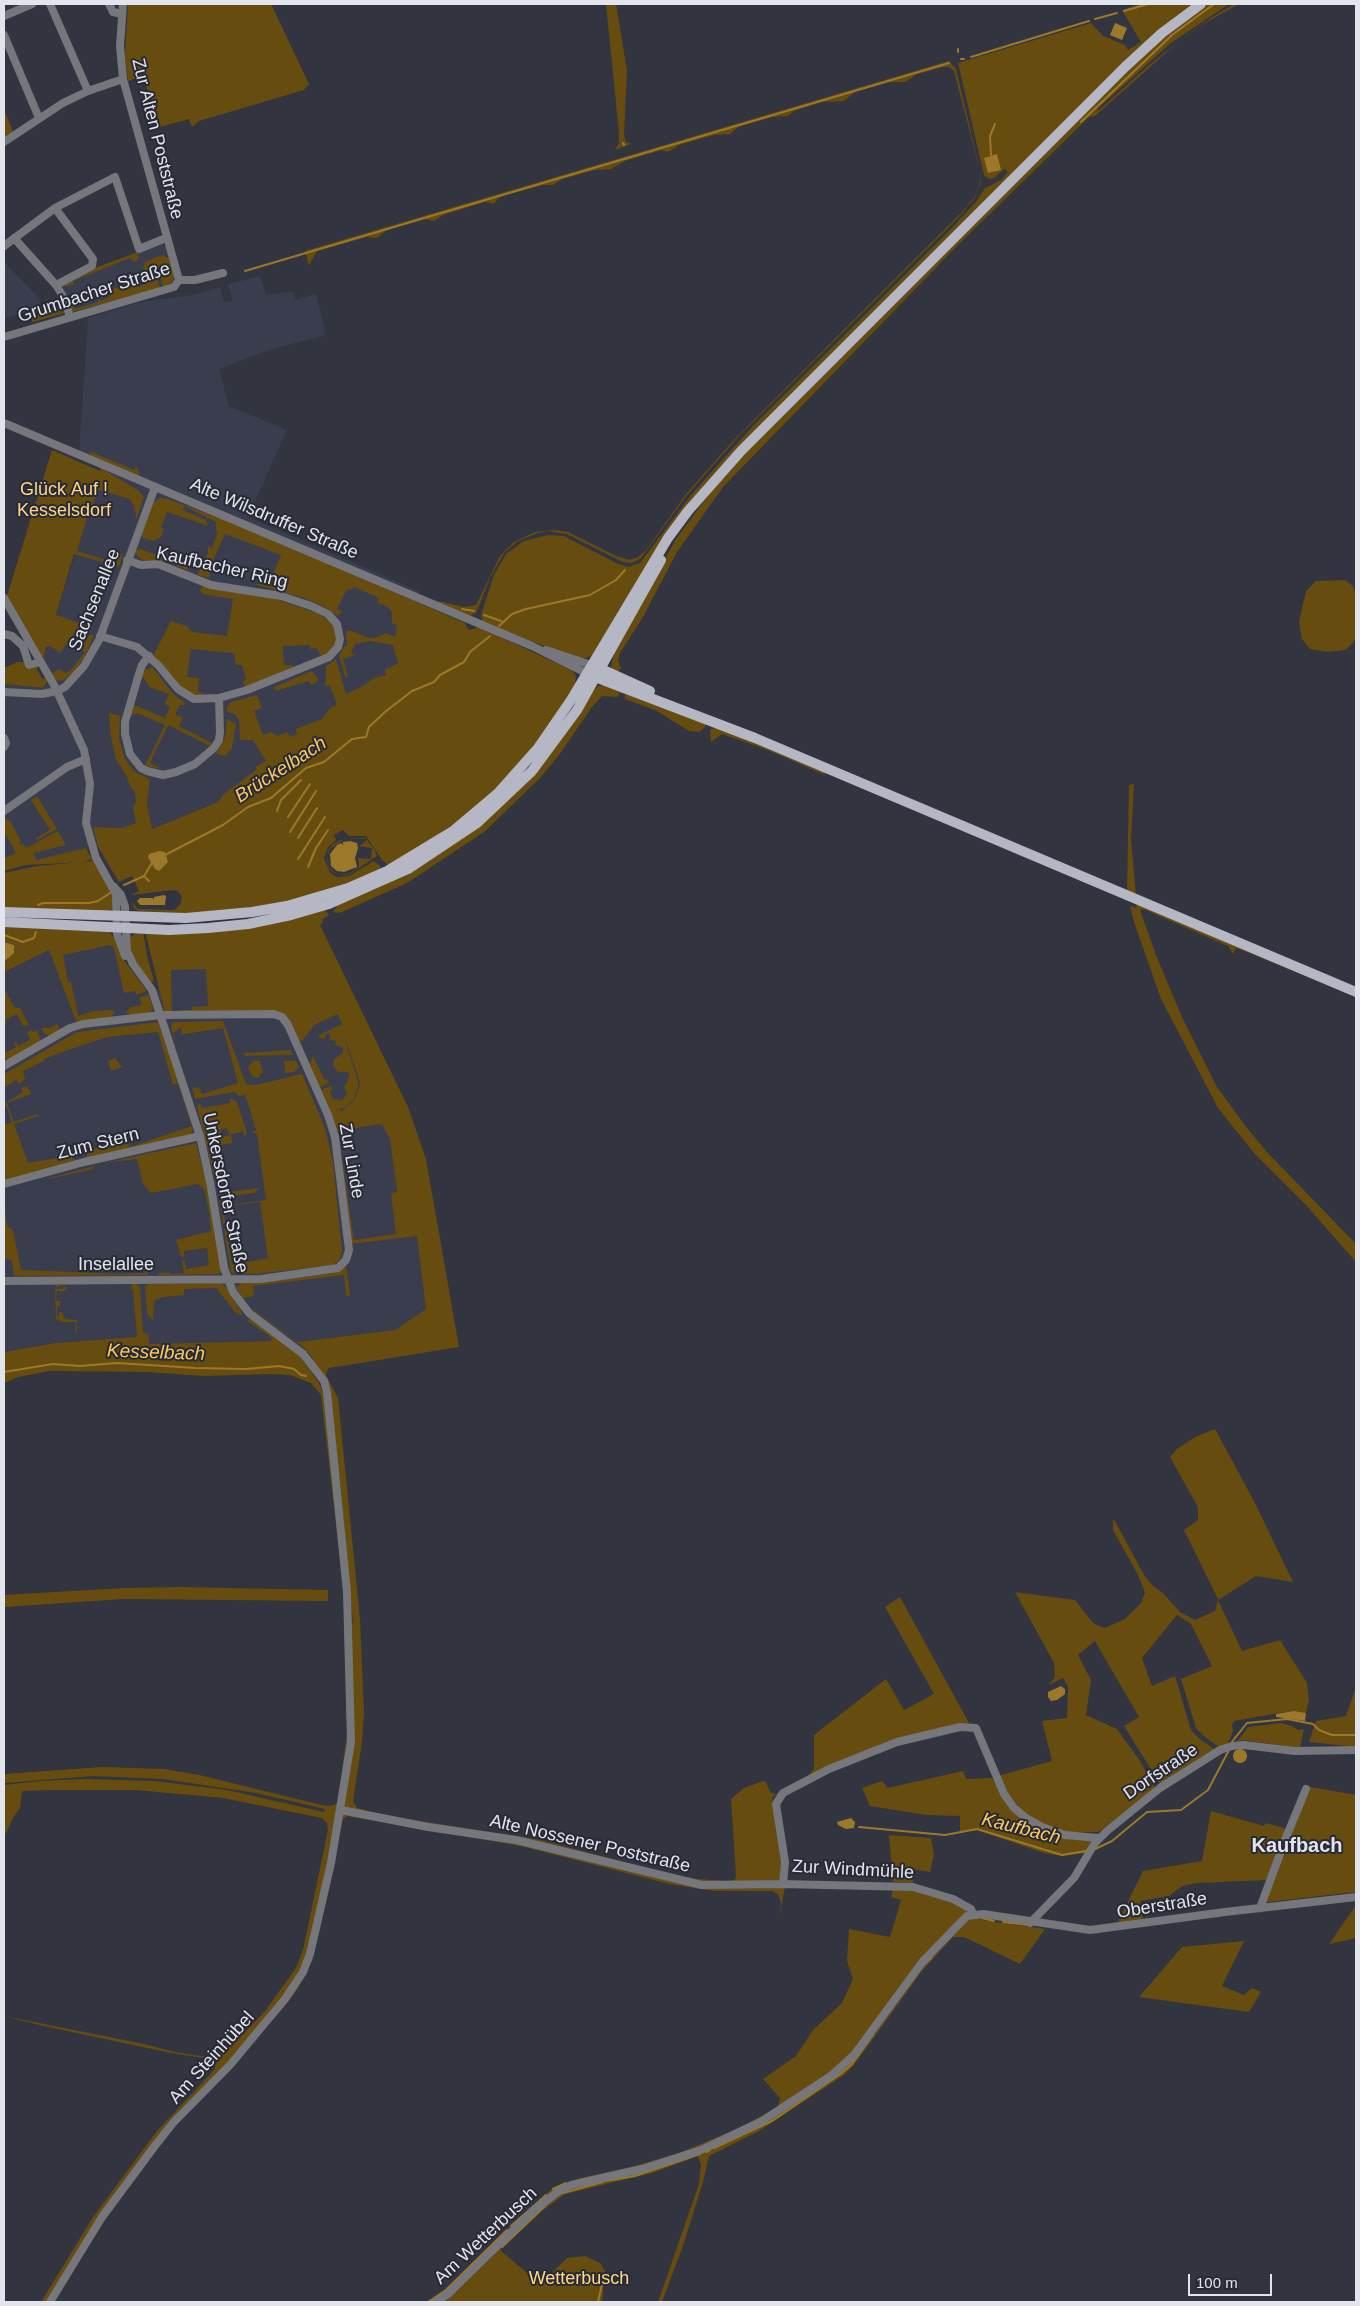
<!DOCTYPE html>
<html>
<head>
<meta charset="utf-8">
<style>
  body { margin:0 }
  #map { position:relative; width:1360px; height:2306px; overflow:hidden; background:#32343f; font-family:Helvetica,sans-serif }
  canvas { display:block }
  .frame { position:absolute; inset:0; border:5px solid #e3e5ed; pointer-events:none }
  .scale { position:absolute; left:1188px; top:2274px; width:84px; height:22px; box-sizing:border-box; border:2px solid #e3e5ed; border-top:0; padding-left:6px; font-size:15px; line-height:18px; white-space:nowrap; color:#e3e5ed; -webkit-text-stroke:4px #282a35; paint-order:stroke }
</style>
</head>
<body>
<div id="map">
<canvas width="1360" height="2306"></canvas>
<div class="frame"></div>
<div class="scale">100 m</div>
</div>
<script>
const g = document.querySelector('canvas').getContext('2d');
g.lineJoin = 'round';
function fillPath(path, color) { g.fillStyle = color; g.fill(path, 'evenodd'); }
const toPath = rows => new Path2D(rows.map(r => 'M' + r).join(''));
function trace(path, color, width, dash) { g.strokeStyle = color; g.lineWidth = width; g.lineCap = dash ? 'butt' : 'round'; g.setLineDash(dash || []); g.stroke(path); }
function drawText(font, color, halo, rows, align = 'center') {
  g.font = font + ' Helvetica,sans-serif'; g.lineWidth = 4; g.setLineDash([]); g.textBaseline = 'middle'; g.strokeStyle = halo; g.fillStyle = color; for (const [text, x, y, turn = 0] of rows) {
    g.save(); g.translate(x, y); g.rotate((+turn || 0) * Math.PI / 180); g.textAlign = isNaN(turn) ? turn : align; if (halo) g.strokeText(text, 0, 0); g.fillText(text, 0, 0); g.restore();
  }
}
fillPath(toPath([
  [159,244,162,244,167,248,174,279,171,283,72,312,60,287,92,269],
  [4,262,36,295,42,307,25,312,25,314,4,318],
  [260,276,266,295,293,291,295,300,316,294,326,335,269,350,219,369,229,406,287,430,248,517,419,591,400,662,377,682,218,802,152,829,147,803,150,780,145,778,143,829,94,827,98,847,36,860,16,854,4,858,4,684,38,687,43,680,51,675,43,659,103,462,79,453,88,318,141,302,192,295,220,287,224,302,232,301,228,284],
  [104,933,146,992,159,988,154,960,210,960,340,1011,385,1114,418,1236,426,1309,396,1330,298,1342,314,1357,305,1362,274,1336,271,1341,138,1345,134,1338,55,1343,4,1352,4,968,28,952]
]), '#393d4e');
fillPath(toPath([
  [128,4,271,4,309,84,304,90,199,121,192,127,189,119,160,127,143,76,128,81,125,56],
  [606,4,616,4,627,71,624,135,626,142,631,144,615,150,619,143,619,133],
  [1141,4,1196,4,757,429,641,574,593,654,587,658,579,658,541,645,483,622,481,615,494,575,506,554,524,541,548,535,564,536,616,563,628,567,640,563,692,494,751,428,948,232,976,202,985,188,1001,180,1008,172,1004,169,994,178,989,179,984,175,958,63,1091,23,1103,36,1125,45,1128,50,1141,42,1122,10],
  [1208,4,1229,4,1171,43,1097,109,1099,110,1148,66,1178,42,1211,18,1234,4,1239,4,1205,23,1178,42,1095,116,1089,117,957,246,723,487,677,552,643,617,620,653,618,661,621,668,616,673,611,667,614,652,676,539,718,482,742,455,1148,50],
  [949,61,956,69,979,166,981,182,976,196,958,218,739,436,687,495,641,558,632,563,623,562,567,534,548,531,538,533,518,541,504,553,490,578,476,613,470,616,440,604,438,601,464,607,476,605,500,556,514,542,535,532,555,530,568,532,616,556,629,560,638,557,646,550,686,494,732,442,962,212,977,193,981,178,979,167,954,71,949,67,943,67,917,74,905,82,890,82,855,92,844,101,821,102,794,111,788,116,772,117,738,127,730,134,714,135,679,145,668,152,661,150,625,161,611,169,595,170,562,179,553,185,543,185,499,197,494,204,485,202,443,215,434,221,424,219,387,230,377,238,367,237,317,251,309,265,305,251],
  [4,110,13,131,5,137,4,135],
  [138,252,138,260,134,262,130,258,73,281,73,285,60,287,92,269],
  [162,255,171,259,175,276,171,283,163,287,159,273,156,274,160,288,72,312,70,307,72,306,74,306,75,309,98,302,99,297,100,301,108,298,110,295,109,291,120,286,117,280,130,274,134,285,138,287,146,284,145,281,148,279,143,269,145,262],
  [54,310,61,310,65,313,30,323,32,322,31,317],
  [52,450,100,471,101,468,139,491,144,497,136,520,135,508,130,499,99,490,88,514,77,551,116,563,120,554,116,552,123,554,119,567,74,554,56,615,94,628,76,631,60,653,50,646,46,647,43,659,51,674,59,669,65,673,71,670,85,652,82,649,89,635,94,635,85,656,74,672,64,680,58,681,51,676,39,657,26,636,24,627,21,627,6,599],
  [89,451,134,470,136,466,140,475,138,476,92,458],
  [160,498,168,499,227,521,345,571,465,623,469,630,479,627,571,670,576,675,575,687,546,731,501,785,448,831,389,865,382,860,366,836,349,836,343,830,334,835,336,840,328,847,324,858,330,873,337,877,349,876,374,861,381,867,378,872,299,900,207,914,138,911,134,908,131,901,138,909,174,910,180,905,182,897,178,891,174,890,131,895,139,891,132,876,119,882,98,847,93,827,122,828,136,823,133,808,136,802,135,792,131,788,126,775,116,759,111,738,109,713,120,716,119,739,125,759,135,772,150,779,147,803,152,829,218,802,223,795,257,769,255,767,266,761,253,740,240,740,239,720,235,714,227,712,227,707,231,702,257,695,262,708,254,711,263,735,271,732,277,736,288,732,290,737,297,734,296,729,322,719,331,707,337,705,330,685,324,686,326,680,326,666,336,659,346,694,363,686,374,678,386,675,385,670,398,663,393,645,370,641,355,644,351,653,356,655,343,659,348,677,345,677,342,665,339,656,344,646,347,646,346,632,349,630,369,638,378,637,386,633,395,637,397,625,392,623,392,613,389,608,377,602,379,598,354,587,351,590,347,589,337,609,342,611,338,616,328,609,304,598,254,584,259,584,260,581,269,584,281,555,225,534,213,560,217,562,213,561,208,571,210,573,209,578,197,575,208,552,208,546,212,548,218,532,216,531,216,522,184,506,183,510,206,520,208,526,167,512,161,528,164,529,161,537,153,541,143,538,141,535,151,504],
  [140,549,187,566,189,571,166,561,142,560,135,553,134,551],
  [1345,580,1353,586,1356,597,1356,636,1353,643,1345,650,1327,652,1310,649,1302,639,1299,622,1306,591,1316,581],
  [202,586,270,597,316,613,326,618,334,626,336,640,334,647,328,655,298,666,321,656,317,648,310,649,310,645,283,646,284,665,292,665,293,670,241,690,210,696,245,688,243,681,246,680,242,665,236,665,234,653,191,649,187,677,199,678,198,692,204,693,202,697,186,693,153,656,171,621,187,626,192,632,227,636,233,599,203,594,200,591],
  [17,662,24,662,28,668,38,667,37,670,43,679,45,677,47,681,43,688,4,684,4,668],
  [152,667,175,696,184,702,185,705,180,705,175,714,183,718,179,726,212,743,210,746,168,725,150,763,162,769,145,766,165,725,137,713,130,716,134,705,165,718,170,707,165,704,169,694,149,687,144,678,141,677,145,670],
  [312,671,318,679,317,682,311,685,309,681,275,691,274,687],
  [604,685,705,724,705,727,699,732,689,731,657,711,625,699,625,694,619,693,618,697,602,696,592,707,559,755,540,778,484,832,407,883,342,912,337,913,333,912,338,904,378,888,426,863,483,822,594,690,598,686],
  [227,719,236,724,232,748,225,756,216,754,225,738],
  [717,727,824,772,825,775,765,749,722,734,711,742,710,730],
  [1134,784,1131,839,1136,896,1127,892,1129,785],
  [37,796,57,829,37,840,36,838,50,830,31,800],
  [5,818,10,821,21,841,19,842,20,845,23,844,26,848,58,831,66,845,34,853,36,860,86,848,92,859,84,862,26,865,4,871,4,858,16,853,4,831],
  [349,838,364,838,366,839,374,849,377,856,350,874,343,875,337,874,334,873,329,868,327,859,327,855,328,851,332,845,335,843,341,840,343,840,331,848,327,855,329,867,334,872,340,875,350,873,359,867,358,858,371,859,372,848,359,846,366,841,366,839],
  [93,861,112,891,114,907,111,910,107,912,4,909,4,873,37,866],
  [1137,904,1356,995,1356,997,1242,950,1236,948,1233,954,1228,946,1143,909,1140,910,1156,955,1181,1015,1217,1087,1247,1128,1267,1152,1356,1244,1356,1262,1306,1205,1254,1153,1218,1108,1161,999,1134,922,1130,906,1136,908],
  [324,909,329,915,322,920,323,922,320,925,408,1107,426,1159,459,1347,329,1368,327,1371,326,1375,338,1398,360,1619,364,1712,362,1742,353,1802,357,1808,388,1816,541,1840,657,1871,696,1879,727,1881,734,1880,736,1877,731,1799,744,1788,763,1781,766,1782,770,1792,774,1794,778,1793,772,1798,785,1887,779,1918,781,1903,778,1894,772,1891,714,1891,669,1884,521,1846,347,1816,343,1819,312,1961,297,1990,283,2008,180,2119,164,2140,103,2223,54,2302,41,2302,93,2217,157,2131,214,2070,217,2060,171,2053,39,2025,4,2016,144,2044,175,2052,214,2058,220,2051,234,2044,265,2011,296,1968,303,1950,328,1830,327,1823,322,1818,223,1798,136,1790,48,1790,22,1791,20,1808,14,1816,4,1837,4,1785,40,1781,84,1779,155,1781,227,1790,324,1812,325,1809,256,1793,163,1779,93,1776,4,1783,4,1774,102,1767,165,1769,199,1775,326,1806,334,1805,338,1802,347,1733,343,1583,321,1395,311,1383,290,1375,271,1374,203,1376,147,1372,49,1371,18,1377,4,1383,4,1352,55,1343,137,1337,133,1290,131,1289,132,1284,136,1283,140,1287,143,1333,148,1334,149,1344,271,1341,272,1338,246,1320,251,1319,298,1354,319,1383,324,1395,347,1623,353,1623,341,1490,328,1388,310,1360,313,1358,303,1347,261,1316,248,1305,297,1342,395,1330,426,1309,417,1236,351,1244,350,1257,341,1153,354,1240,396,1234,391,1193,397,1192,390,1139,383,1126,380,1124,337,1131,319,1091,330,1086,333,1088,330,1092,333,1099,342,1100,347,1094,344,1087,348,1080,347,1078,350,1076,348,1072,338,1072,333,1065,334,1059,343,1053,343,1048,335,1045,336,1041,330,1040,330,1034,326,1033,325,1039,319,1038,319,1035,342,1024,338,1014,314,1025,302,1041,297,1042,284,1017,181,1013,181,1010,192,1010,192,1007,208,1006,206,969,171,970,172,1013,165,1013,146,935,147,932,168,933],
  [344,1039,346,1041,360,1082,359,1088,355,1099,341,1112,340,1108,344,1108,354,1099,358,1087,358,1081,345,1040,342,1040],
  [4,926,109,932,115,939,124,960,147,991,136,995,135,991,124,993,114,948,110,945,63,955,68,982,71,982,78,1016,94,1011,112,1010,115,1012,111,1017,79,1022,76,1021,49,950,4,972,4,962,7,961,14,945,4,942],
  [143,932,148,960,154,981,150,982,131,954,130,938,134,934],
  [5,990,14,1007,20,1008,29,1025,23,1026,17,1014,5,1020,7,1024,5,1025],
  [149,995,153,1008,150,1013,131,1016,126,1012,131,1007,141,1005,140,997],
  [223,1021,246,1084,255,1085,302,1074,325,1128,333,1162,342,1251,340,1259,333,1265,255,1274,235,1274,231,1272,224,1229,226,1228,232,1265,268,1258,260,1202,223,1207,225,1223,223,1224,218,1189,221,1193,260,1188,254,1193,222,1197,223,1206,266,1200,257,1134,252,1132,256,1130,245,1094,240,1096,234,1092,195,1099,192,1088,199,1087,202,1094,238,1083,223,1028,178,1035,181,1034,182,1027,175,1031,174,1035,184,1067,171,1027,172,1023,176,1022],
  [158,1022,188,1106,193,1128,191,1135,88,1159,86,1153,88,1151,125,1137,130,1147,192,1126,178,1083,173,1085,158,1032,107,1037,65,1051,44,1059,44,1061,23,1071,25,1080,19,1084,16,1080,4,1088,4,1074,77,1032],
  [57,1024,61,1031,49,1036,44,1033,41,1028,50,1028],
  [31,1030,33,1032,37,1030,41,1041,9,1060,5,1058,5,1053,16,1047,14,1043,16,1042,18,1046,30,1040,27,1033],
  [291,1050,293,1055,245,1056,244,1053],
  [313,1056,324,1079,328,1080,329,1083,318,1088,309,1067],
  [115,1058,122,1067,111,1071,108,1061],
  [253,1061,260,1061,263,1073,260,1074,260,1077,256,1078,251,1075,248,1067],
  [284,1061,296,1061,299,1067,294,1072,285,1073],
  [27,1086,31,1094,7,1103,14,1122,38,1114,38,1116,14,1124,28,1163,70,1156,77,1162,4,1182,4,1125,12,1122,6,1105,4,1106,4,1104,23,1092,21,1088],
  [230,1098,237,1102,247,1133,244,1136,243,1131,229,1135,227,1128,220,1129,221,1137,231,1135,232,1143,215,1146,217,1157,219,1157,223,1181,216,1184,197,1106,200,1104,202,1108,230,1103],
  [196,1143,210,1197,221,1271,219,1274,159,1275,158,1273,170,1272,171,1274,184,1273,182,1261,185,1261,186,1269,209,1265,207,1248,184,1251,184,1257,181,1257,176,1240,211,1231,209,1211,204,1189,198,1184,151,1193,143,1184,137,1159,105,1163],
  [95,1166,93,1169,49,1179,49,1178],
  [4,1200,7,1226,13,1230,21,1270,120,1274,145,1273,146,1270,148,1275,14,1276,12,1260,4,1259],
  [346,1265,350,1296,346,1296,344,1275,253,1286,254,1296,243,1298,236,1288,242,1283,259,1283,332,1273],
  [221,1283,226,1287,241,1311,242,1316,236,1313,216,1288,184,1289,184,1295,163,1297,154,1301,153,1320,147,1314,145,1287,148,1284],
  [56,1284,66,1287,66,1290,61,1292,57,1290,56,1301,60,1301,60,1306,57,1306,57,1316,59,1316,59,1312,62,1312,65,1319,77,1320,77,1331,75,1334,76,1322,60,1322,60,1320,56,1319,55,1289,63,1289,63,1286,56,1287],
  [1215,1429,1254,1501,1293,1582,1256,1576,1218,1600,1242,1651,1280,1640,1307,1683,1309,1700,1306,1713,1294,1711,1279,1713,1234,1721,1232,1725,1233,1731,1228,1744,1219,1747,1205,1737,1196,1728,1181,1679,1212,1666,1191,1624,1177,1615,1142,1658,1152,1686,1175,1676,1191,1730,1201,1740,1214,1749,1160,1784,1124,1726,1139,1717,1095,1641,1078,1655,1091,1680,1086,1715,1117,1729,1140,1761,1155,1788,1099,1832,1065,1832,1046,1826,1024,1813,1010,1798,998,1776,1052,1761,1042,1721,1067,1718,1068,1687,1063,1678,1049,1685,1055,1677,1054,1663,1015,1592,1075,1600,1094,1624,1105,1628,1125,1619,1141,1603,1145,1593,1138,1575,1113,1530,1113,1520,1115,1521,1144,1575,1152,1585,1163,1593,1180,1612,1195,1620,1215,1611,1218,1599,1184,1530,1198,1520,1198,1507,1170,1457,1177,1449,1195,1437],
  [180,1587,328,1590,328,1601,124,1599,4,1607,4,1595,123,1588],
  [900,1597,969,1723,887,1742,806,1778,814,1769,814,1735,886,1679,904,1710,934,1694,885,1607],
  [1356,1687,1356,1747,1309,1742,1316,1721,1346,1716],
  [1281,1723,1292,1726,1298,1730,1304,1729,1300,1748,1243,1740,1237,1742,1248,1727],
  [963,1771,966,1779,992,1778,1006,1801,1020,1818,1093,1841,1085,1853,1063,1856,1044,1853,977,1830,960,1833,960,1816,926,1815,870,1806,862,1788,882,1781,888,1788],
  [1310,1787,1356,1795,1355,1892,1260,1903,1268,1880,1197,1883,1182,1886,1169,1896,1140,1901,1143,1920,1117,1924,1143,1871,1202,1861,1211,1811,1264,1826,1266,1823,1291,1830],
  [889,1835,931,1838,934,1854,930,1872,913,1869,913,1883,893,1882],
  [893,1888,913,1890,952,1901,981,1920,1045,1929,1020,1964,964,1937,953,1937,922,1971,854,2065,844,2075,759,2131,709,2156,703,2182,683,2246,662,2302,658,2302,699,2184,701,2165,698,2156,652,2173,565,2194,542,2211,500,2250,540,2284,567,2258,585,2256,600,2263,605,2271,602,2302,426,2302,442,2292,506,2230,553,2188,581,2178,635,2166,679,2153,739,2128,778,2107,780,2098,763,2079,796,2056,813,2030,842,2003,853,1979,847,1961,849,1929,890,1937,901,1900,891,1897],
  [1356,1905,1356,1938,1329,1944],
  [1244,1941,1222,1986,1244,1995,1252,1988,1261,1992,1249,2012,1139,1997,1182,1947]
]), '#664c0f');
fillPath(toPath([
  [1115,23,1127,28,1122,40,1110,35],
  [997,154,1001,170,988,173,984,158],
  [350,841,357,843,358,848,355,858,357,867,344,872,337,871,331,866,330,854,337,845,341,843,343,845,343,842],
  [159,851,165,852,168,862,159,871,155,869,148,857,149,854],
  [164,895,166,896,165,905,140,905,137,901,140,898,153,898,154,900,154,897],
  [4,942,14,945,14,953,4,962],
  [1061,1686,1065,1689,1065,1694,1057,1700,1051,1701,1048,1697,1048,1692],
  [1294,1711,1306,1713,1305,1721,1276,1717,1276,1714],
  '1233 1756a7 7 0 1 1 14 0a7 7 0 1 1-14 0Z',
  [851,1818,855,1822,854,1828,846,1829,838,1825,837,1822]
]), '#9c792a');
trace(toPath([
  [1124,11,1148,4],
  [1095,19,1117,13],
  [958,49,958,52],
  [971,57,1089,21],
  [961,59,964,59],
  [1081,122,1172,35,1214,4],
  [623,143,624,145],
  [991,155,990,136,995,124],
  [245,271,949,63],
  [462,609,474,611],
  [484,615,501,621],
  [499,626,512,614,526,609,590,595,616,580,625,570],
  [277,811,281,800,301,780],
  [288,817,310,784],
  [290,832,316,791],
  [298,838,317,808],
  [165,855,223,825,248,807,271,798,306,768,324,762,352,739,366,737,369,727,385,712,412,691,434,682,440,675,464,662,470,652,490,636],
  [298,859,325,817],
  [308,867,316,848,328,830],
  [144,876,149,881],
  [124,885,144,876,152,863],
  [38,905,43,903,89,903,98,901,110,893],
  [4,935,23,942,34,938,36,932],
  [4,1372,53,1364,80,1366,117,1363,196,1368,246,1369,279,1366,294,1369,301,1375,306,1376],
  [1231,1743,1247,1723,1287,1719,1313,1724,1319,1730,1332,1735,1356,1735],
  [859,1827,945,1835,977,1829,1062,1855,1086,1851],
  [1095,1849,1112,1841,1147,1812,1181,1810,1208,1790,1229,1750],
  [981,1918,994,1921],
  [1003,1922,1028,1925],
  [925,1964,932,1957],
  [714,2148,772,2121,842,2073,852,2064,873,2035],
  [706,2152,710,2150],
  [606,2181,635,2176,700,2154],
  [553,2189,566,2183],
  [563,2193,603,2182],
  [511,2226,546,2195],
  [502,2247,545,2206],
  [428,2302,446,2290,507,2230],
  [598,2302,603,2279]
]), '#9c792a', 2);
trace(toPath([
  [50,4,88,91],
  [109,4,113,12,122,14],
  [123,4,120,46,123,79,179,280],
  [4,16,32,4],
  [4,35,39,118],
  [4,142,63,103,88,91,123,79],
  [14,238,56,285,92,266,93,259,55,208],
  [4,246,55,208,115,177,139,249,166,238],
  [179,280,195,280,223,273],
  [56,285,64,298,70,317],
  [4,337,174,287,179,280],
  [4,423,532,646,586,673],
  [4,598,54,685,84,750,90,784,86,823,96,858,116,894,117,934,125,956],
  [4,634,12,636,23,646,29,665,40,662],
  [100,636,137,647,158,665,178,689,194,699,219,698,247,690,329,657,338,647,340,639,337,624,328,614,311,606,281,596,211,585,158,564,141,565,127,560],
  [546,650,591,665],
  [149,656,142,665,138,677,125,722,125,734,130,754,141,768,147,771,163,775,176,772,195,764,214,748,219,740,220,732,219,698],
  [4,692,42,694,57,691,65,687,84,666,99,640,155,487],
  [4,738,6,743,4,747],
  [4,811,67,767,86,759],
  [4,1066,70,1028,83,1024,161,1015,274,1014,282,1017,288,1025,328,1115,335,1137,349,1250,346,1260,338,1268,261,1279,4,1281],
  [4,1184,84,1162,200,1136],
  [341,1810,428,1827,516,1840,702,1885,783,1884,913,1887,953,1899,971,1909,973,1914],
  [783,1884,785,1862,776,1804,783,1793,829,1769,897,1742,960,1727,976,1728,1004,1794,1014,1808,1026,1818,1042,1827,1065,1835,1099,1838],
  [1260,1908,1287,1835,1306,1789],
  [1030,1923,1074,1878,1095,1843,1107,1831,1160,1788,1220,1750,1232,1746,1244,1745,1295,1751,1356,1750],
  [50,2302,102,2217,154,2147,173,2123,230,2065,285,1999,303,1972,310,1954,331,1863,351,1742,347,1592,327,1392,324,1381,303,1354,249,1313,233,1292,224,1268,211,1187,200,1136,152,990,133,964,127,951,125,906,121,895,113,886],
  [436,2302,448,2294,534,2210,559,2191,571,2185,642,2169,701,2150,762,2121,832,2075,854,2055,923,1961,967,1916,983,1914,1090,1930,1225,1912,1356,1897]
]), '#75777d', 8);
trace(toPath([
  [597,667,650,691],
  [590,675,755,738,1356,992],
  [4,912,186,918,252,912,287,906,348,888,387,871,453,831,498,793,538,748,571,700,668,538,688,511,741,451,1125,67,1162,33,1201,4],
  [4,922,169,930,208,928,248,924,291,915,329,904,408,869,477,823,532,771,577,710,661,560]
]), '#b5b8c4', 10);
drawText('18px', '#e3e5ed', '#282a35', [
  ["Zur Alten Poststraße",157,139,76],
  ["Grumbacher Straße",94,293,-18],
  ["Alte Wilsdruffer Straße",274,519,23],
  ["Kaufbacher Ring",222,568,13],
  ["Sachsenallee",95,600,-68],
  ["Zum Stern",98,1144,-14],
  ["Zur Linde",351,1161,80],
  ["Unkersdorfer Straße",225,1193,78],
  ["Inselallee",116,1265],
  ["Dorfstraße",1161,1772,-34],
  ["Alte Nossener Poststraße",590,1844,13],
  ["Zur Windmühle",853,1870,3],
  ["Oberstraße",1162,1906,-9],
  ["Am Steinhübel",212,2058,-48],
  ["Am Wetterbusch",486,2236,-43]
]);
drawText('18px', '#fed788', '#282a35', [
  ["Glück Auf !",64,490],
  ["Kesselsdorf",64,511],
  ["Wetterbusch",579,2279]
]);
drawText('italic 19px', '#fbc961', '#282a35', [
  ["Brückelbach",281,770,-33],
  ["Kesselbach",156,1353,2],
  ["Kaufbach",1021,1829,14]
]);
drawText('bold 20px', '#e3e5ed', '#282a35', [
  ["Kaufbach",1297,1846]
]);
</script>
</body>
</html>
